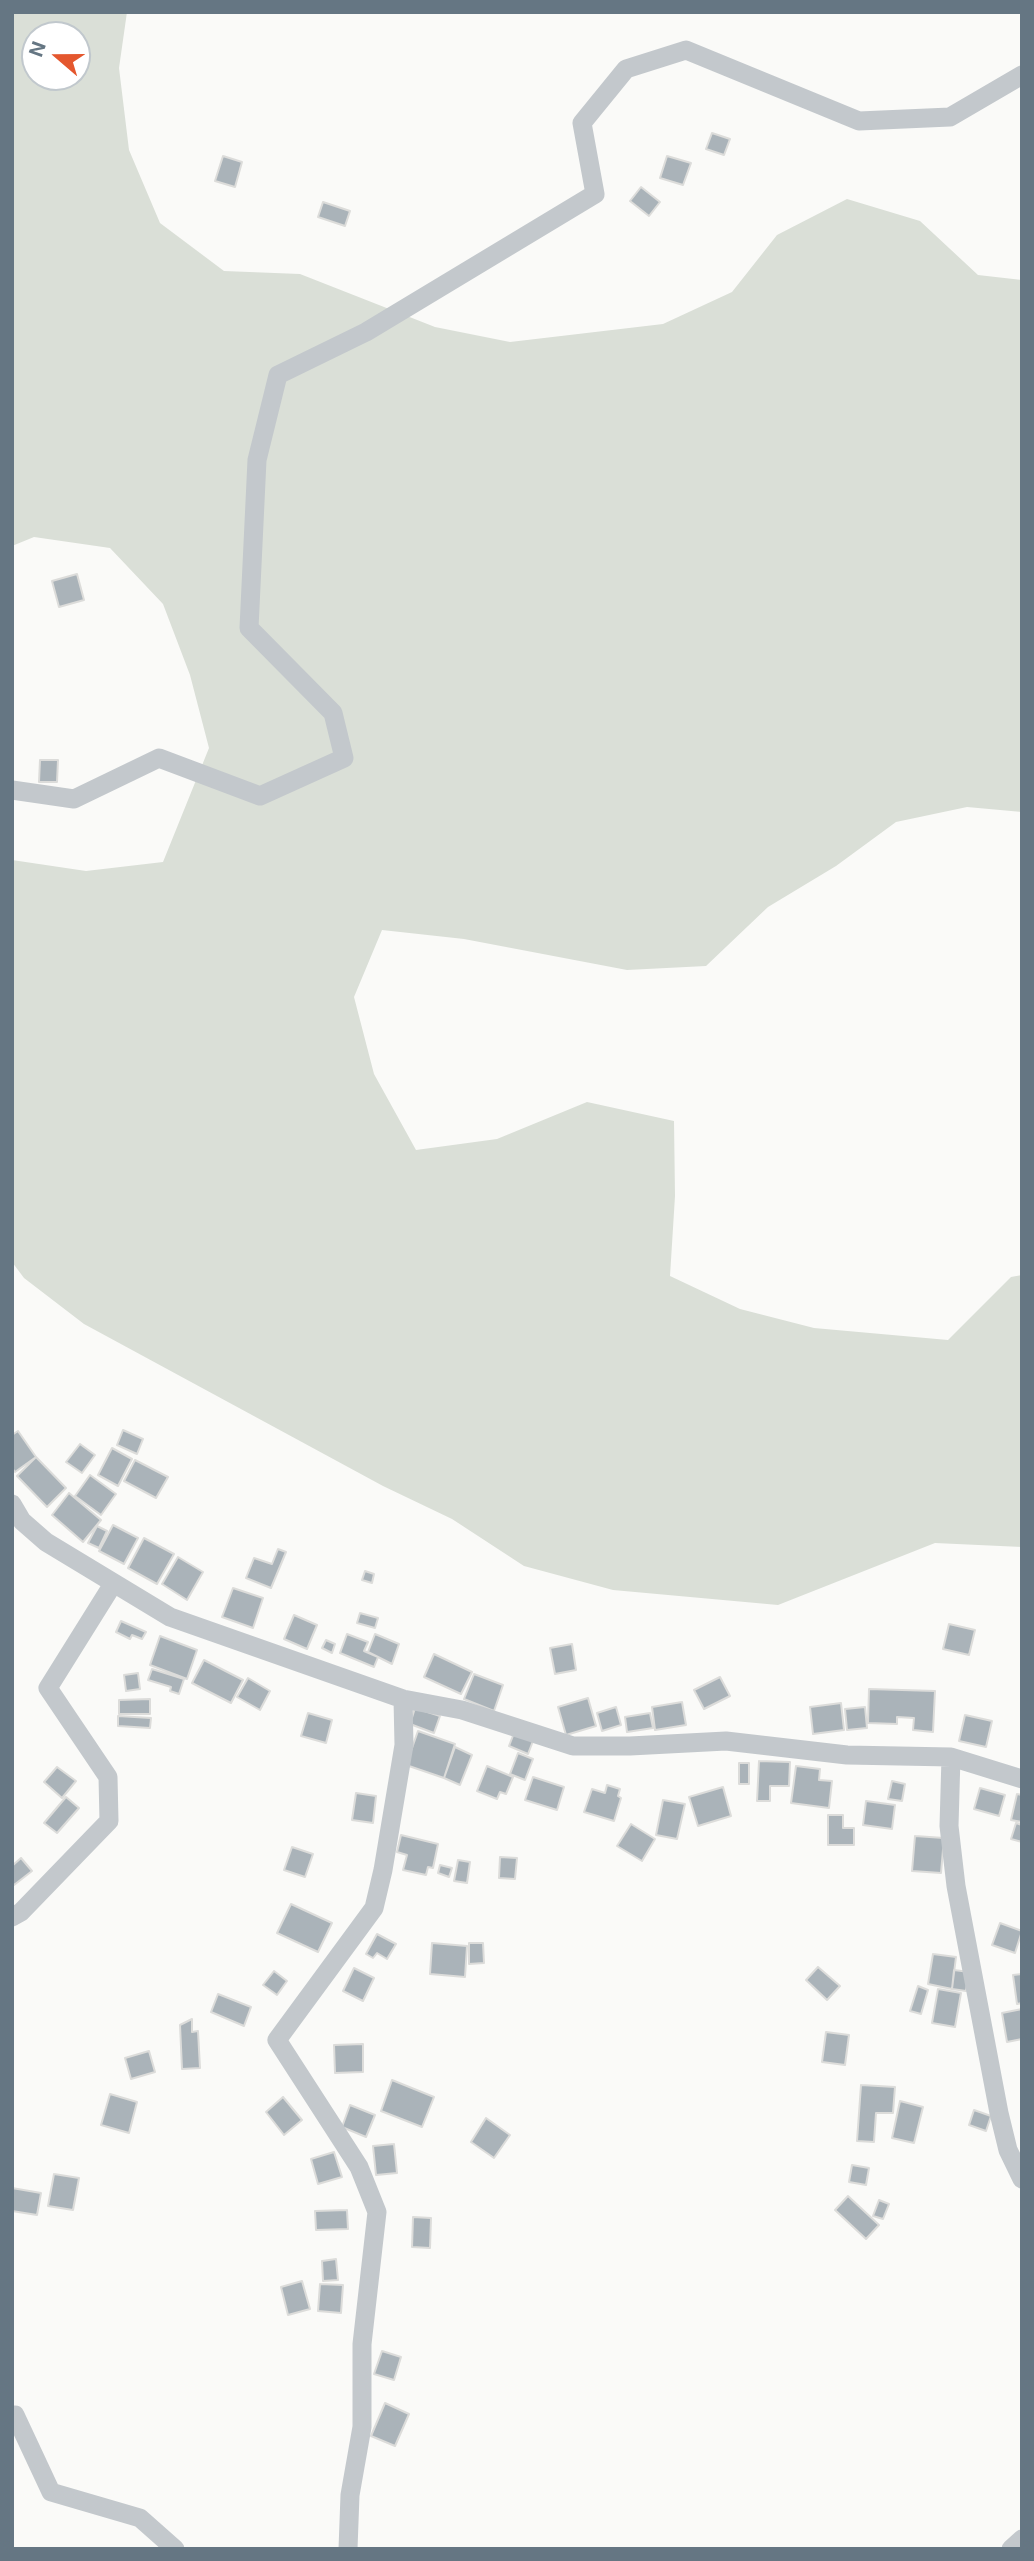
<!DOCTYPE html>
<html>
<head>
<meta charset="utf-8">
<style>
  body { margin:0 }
  #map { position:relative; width:1034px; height:2561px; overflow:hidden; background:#fafaf8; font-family:Inter,sans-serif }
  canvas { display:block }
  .frame { position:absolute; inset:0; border:14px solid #657683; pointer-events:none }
  .north { position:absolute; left:21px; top:21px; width:70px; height:70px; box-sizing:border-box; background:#fff; border:2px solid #c1c8cd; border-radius:50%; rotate:290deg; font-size:19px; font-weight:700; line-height:28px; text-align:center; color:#657683 }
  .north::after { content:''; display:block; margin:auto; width:24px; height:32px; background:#e4572e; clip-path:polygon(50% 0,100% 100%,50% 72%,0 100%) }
</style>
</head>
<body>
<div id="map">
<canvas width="1034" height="2561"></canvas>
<div class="frame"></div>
<div class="north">N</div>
</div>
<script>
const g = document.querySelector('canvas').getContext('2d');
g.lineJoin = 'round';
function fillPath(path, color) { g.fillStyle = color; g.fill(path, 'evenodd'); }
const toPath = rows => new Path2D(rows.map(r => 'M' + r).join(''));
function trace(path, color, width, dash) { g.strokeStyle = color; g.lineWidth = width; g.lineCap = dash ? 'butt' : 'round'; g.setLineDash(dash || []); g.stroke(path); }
fillPath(toPath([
  [12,12,127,12,119,68,129,150,160,223,224,271,300,274,435,327,510,342,663,324,732,292,777,235,847,199,920,221,978,275,1022,280,1022,812,967,807,896,822,836,866,768,907,706,966,627,970,464,939,382,930,354,997,374,1074,416,1150,497,1139,587,1102,674,1121,675,1196,670,1276,740,1309,814,1328,948,1340,1011,1277,1022,1275,1022,1547,935,1543,778,1605,613,1590,524,1566,452,1519,383,1486,84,1324,24,1278,12,1262,12,860,86,871,163,862,209,748,190,675,163,604,110,548,34,537,12,546],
  [35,35,77,35,77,77,35,77]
]), '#dadfd7');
const building = toPath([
  [712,133,730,139,724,155,706,149,712,133],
  [223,156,242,162,235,187,215,181,223,156],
  [667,156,691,163,683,185,660,178,667,156],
  [641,187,660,202,649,216,630,201,641,187],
  [323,202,350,211,345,226,318,217,323,202],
  [77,574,84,600,59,607,52,581,77,574],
  [40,760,58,760,57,782,39,782,40,760],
  [123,1430,143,1439,137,1454,117,1445,123,1430],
  [18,1431,36,1457,15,1472,12,1468,12,1435,18,1431],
  [80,1444,95,1455,82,1473,66,1462,80,1444],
  [112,1448,132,1459,118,1486,98,1475,112,1448],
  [36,1457,66,1488,47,1507,17,1476,36,1457],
  [135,1460,168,1477,156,1498,124,1481,135,1460],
  [90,1475,116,1494,101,1515,75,1496,90,1475],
  [69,1493,101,1520,83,1542,52,1515,69,1493],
  [113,1525,138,1538,124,1564,99,1551,113,1525],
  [97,1526,107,1531,99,1548,88,1543,97,1526],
  [144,1538,174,1554,157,1584,128,1568,144,1538],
  [278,1549,286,1552,271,1588,246,1578,254,1558,272,1564,278,1549],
  [178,1557,203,1572,187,1600,162,1584,178,1557],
  [365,1571,374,1574,372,1583,362,1580,365,1571],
  [233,1588,263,1598,253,1628,222,1617,233,1588],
  [360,1613,378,1618,375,1628,357,1623,360,1613],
  [294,1615,317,1625,307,1649,284,1639,294,1615],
  [121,1621,146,1632,142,1639,132,1635,130,1639,116,1632,121,1621],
  [949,1624,975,1630,969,1655,943,1649,949,1624],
  [347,1634,368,1642,364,1651,378,1657,374,1667,340,1653,347,1634],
  [375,1634,399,1644,392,1664,368,1652,375,1634],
  [160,1636,197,1650,187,1679,150,1665,160,1636],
  [326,1640,335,1644,332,1653,322,1648,326,1640],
  [572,1644,576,1670,555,1674,550,1648,572,1644],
  [434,1654,472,1672,461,1694,424,1677,434,1654],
  [204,1660,243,1680,231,1703,192,1683,204,1660],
  [152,1669,184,1679,179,1694,170,1691,171,1687,148,1680,152,1669],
  [138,1673,140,1689,126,1691,124,1675,138,1673],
  [474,1674,503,1685,494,1711,464,1699,474,1674],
  [720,1677,730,1696,704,1709,694,1690,720,1677],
  [248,1678,270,1691,260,1710,237,1697,248,1678],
  [869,1689,935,1691,933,1732,913,1730,914,1718,897,1717,897,1724,868,1723,869,1689],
  [588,1698,596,1726,566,1735,558,1707,588,1698],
  [150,1699,150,1714,119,1714,119,1700,150,1699],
  [682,1702,686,1725,655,1730,652,1707,682,1702],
  [841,1703,844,1730,813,1734,810,1707,841,1703],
  [616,1707,621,1725,602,1731,597,1713,616,1707],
  [865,1707,867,1728,847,1730,845,1709,865,1707],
  [415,1708,440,1716,434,1733,410,1724,415,1708],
  [308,1713,332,1720,326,1743,301,1736,308,1713],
  [650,1713,653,1728,627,1732,625,1717,650,1713],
  [965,1715,992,1721,986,1747,959,1741,965,1715],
  [118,1716,151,1718,150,1728,118,1726,118,1716],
  [418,1731,455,1744,444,1778,406,1765,418,1731],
  [514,1733,533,1741,528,1754,509,1746,514,1733],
  [455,1747,472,1755,460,1785,444,1778,455,1747],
  [518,1753,533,1759,525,1780,510,1774,518,1753],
  [759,1761,790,1762,789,1786,770,1786,770,1801,757,1801,759,1761],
  [739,1763,749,1763,749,1784,739,1784,739,1763],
  [487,1766,513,1777,506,1794,500,1792,497,1799,477,1791,487,1766],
  [796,1766,820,1769,819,1780,832,1781,829,1808,791,1803,796,1766],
  [57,1767,76,1781,62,1798,44,1782,57,1767],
  [533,1777,564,1787,557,1810,525,1800,533,1777],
  [892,1781,905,1784,902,1801,888,1799,892,1781],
  [607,1785,620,1789,618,1796,621,1798,614,1821,584,1812,592,1789,605,1793,607,1785],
  [723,1787,731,1816,698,1826,689,1797,723,1787],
  [980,1788,1005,1795,999,1816,974,1809,980,1788],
  [356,1793,376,1796,373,1823,352,1820,356,1793],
  [1017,1794,1022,1795,1022,1822,1011,1820,1017,1794],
  [66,1797,79,1808,57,1833,44,1823,66,1797],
  [663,1800,685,1804,677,1839,656,1835,663,1800],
  [866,1801,895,1805,892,1829,863,1825,866,1801],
  [828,1815,843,1815,843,1828,854,1828,854,1845,828,1845,828,1815],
  [1016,1823,1022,1825,1022,1842,1011,1839,1016,1823],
  [631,1824,655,1839,642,1861,617,1846,631,1824],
  [401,1835,438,1844,433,1868,428,1867,426,1875,403,1870,407,1855,397,1852,401,1835],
  [915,1836,944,1838,941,1873,912,1871,915,1836],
  [292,1847,313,1854,305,1877,284,1870,292,1847],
  [500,1857,517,1858,515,1879,499,1878,500,1857],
  [21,1858,32,1871,14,1885,12,1882,12,1866,21,1858],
  [458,1860,470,1862,467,1883,454,1881,458,1860],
  [440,1865,452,1868,449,1877,438,1873,440,1865],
  [291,1904,332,1923,318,1952,277,1933,291,1904],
  [1000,1923,1022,1931,1015,1953,992,1945,1000,1923],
  [377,1934,396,1944,387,1959,377,1953,373,1958,366,1954,377,1934],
  [432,1943,467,1946,465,1977,430,1974,432,1943],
  [469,1943,483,1943,484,1963,469,1964,469,1943],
  [933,1954,956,1957,952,1989,928,1984,933,1954],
  [818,1967,840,1986,827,2000,806,1980,818,1967],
  [354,1968,374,1978,363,2001,343,1991,354,1968],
  [954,1970,969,1972,966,1991,952,1989,954,1970],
  [274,1971,287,1981,277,1995,263,1985,274,1971],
  [1022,1974,1022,2003,1017,2004,1013,1975,1022,1974],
  [918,1986,928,1990,921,2014,910,2011,918,1986],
  [938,1989,961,1993,955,2027,932,2023,938,1989],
  [218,1994,251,2007,244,2026,211,2012,218,1994],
  [1022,2009,1022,2039,1007,2042,1002,2013,1022,2009],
  [192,2019,192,2032,198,2031,200,2068,182,2069,180,2025,192,2019],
  [826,2032,849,2035,845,2065,822,2062,826,2032],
  [363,2044,363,2072,335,2073,334,2045,363,2044],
  [149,2051,155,2072,131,2079,125,2058,149,2051],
  [392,2080,434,2097,422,2127,381,2111,392,2080],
  [861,2085,895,2087,893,2113,876,2113,874,2142,857,2141,861,2085],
  [110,2094,137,2102,129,2133,101,2125,110,2094],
  [283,2097,302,2120,284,2135,266,2112,283,2097],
  [900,2101,923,2107,914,2143,892,2138,900,2101],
  [350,2105,375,2115,366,2137,342,2127,350,2105],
  [974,2110,991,2116,986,2131,969,2125,974,2110],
  [486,2118,510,2135,494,2158,471,2142,486,2118],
  [394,2144,397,2173,376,2175,373,2146,394,2144],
  [334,2152,342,2177,318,2184,311,2159,334,2152],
  [852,2165,869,2168,866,2185,849,2182,852,2165],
  [54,2174,79,2178,73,2210,48,2206,54,2174],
  [12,2188,41,2193,37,2215,12,2211,12,2188],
  [848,2196,879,2225,866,2239,835,2210,848,2196],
  [879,2200,889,2204,883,2219,873,2216,879,2200],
  [347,2210,348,2229,316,2230,315,2211,347,2210],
  [413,2217,431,2218,430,2248,412,2247,413,2217],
  [336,2259,338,2280,323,2281,322,2261,336,2259],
  [302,2281,310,2309,288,2315,281,2287,302,2281],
  [320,2284,343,2285,341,2313,318,2311,320,2284],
  [382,2351,401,2357,394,2380,374,2374,382,2351],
  [385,2403,409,2414,395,2446,371,2436,385,2403]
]);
fillPath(building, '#aab3b9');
trace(building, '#dcdcda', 2);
trace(toPath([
  [12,790,74,799,159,758,260,796,344,758,333,713,249,628,257,460,278,375,366,332,595,194,582,123,626,69,686,50,859,121,950,117,1022,75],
  [12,1504,22,1521,46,1542,170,1617,403,1699,462,1710,573,1746,630,1746,726,1741,847,1755,951,1757,1022,1779],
  [951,1757,949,1826,956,1886,999,2113,1008,2150,1022,2179],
  [12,1917,21,1912,109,1821,108,1777,48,1688,113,1584],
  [12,2415,15,2415,51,2492,140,2518,175,2549],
  [348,2549,350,2495,362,2427,362,2344,377,2212,359,2167,277,2040,374,1908,383,1870,404,1745,403,1699],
  [1011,2549,1022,2539]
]), '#c3c8cc', 19);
</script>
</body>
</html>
